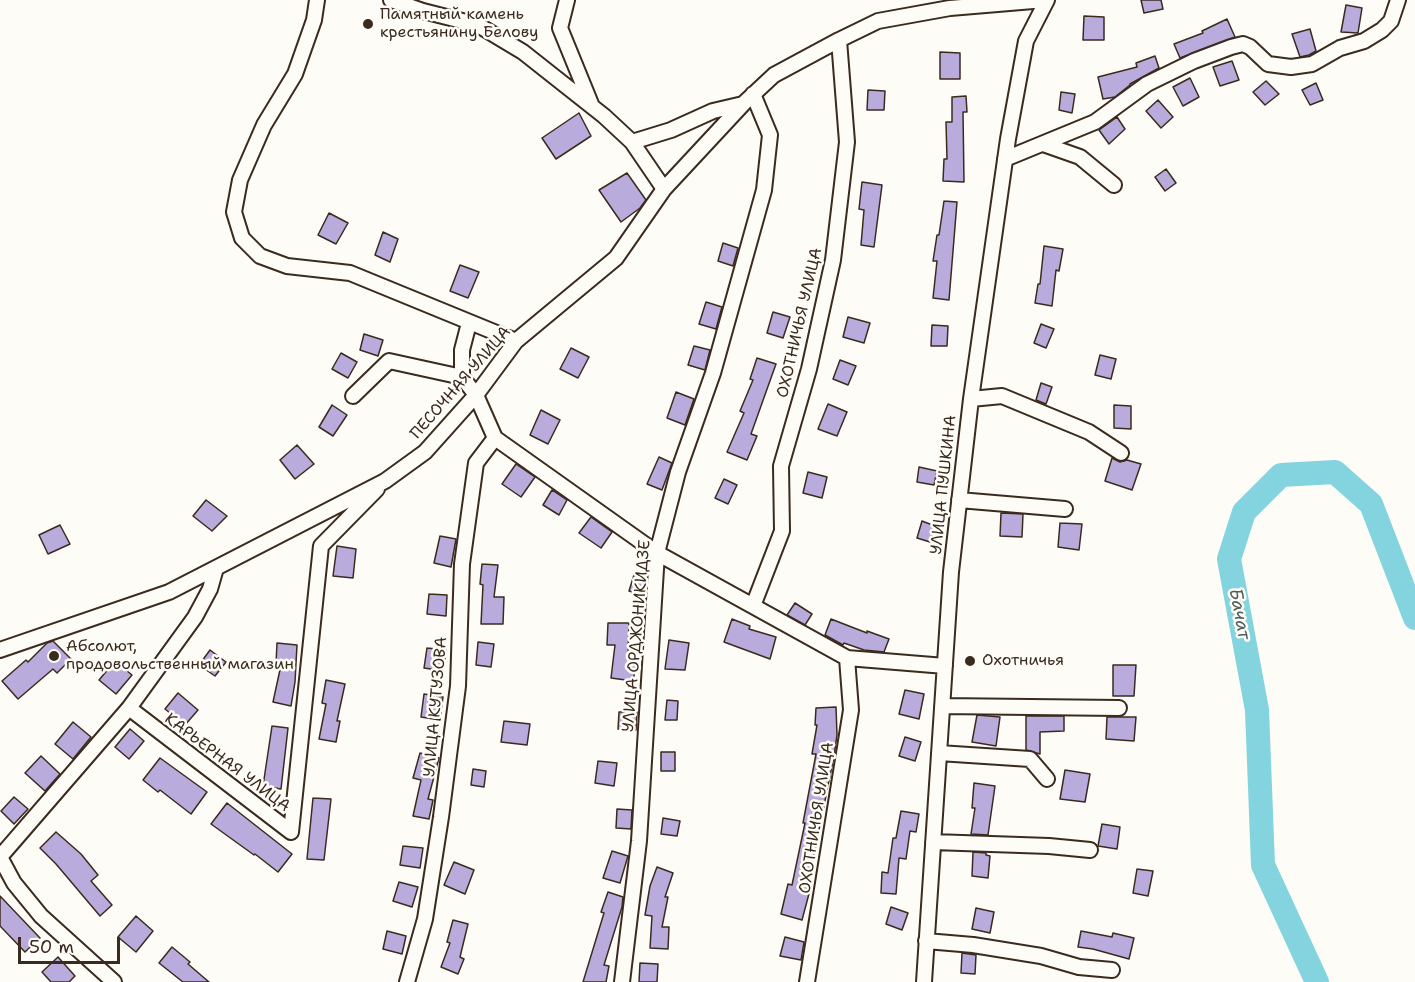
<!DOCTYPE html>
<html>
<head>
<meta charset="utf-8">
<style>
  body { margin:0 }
  #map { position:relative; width:1415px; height:982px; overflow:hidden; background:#fdfcf7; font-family:"Shantell Sans",sans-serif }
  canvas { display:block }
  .scale { position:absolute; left:18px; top:937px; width:102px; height:27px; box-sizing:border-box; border:3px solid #3b2a1e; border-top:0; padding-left:8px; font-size:18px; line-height:21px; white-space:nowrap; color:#3b2a1e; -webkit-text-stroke:4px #fdfcf7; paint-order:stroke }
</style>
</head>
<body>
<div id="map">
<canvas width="1415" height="982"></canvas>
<div class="scale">50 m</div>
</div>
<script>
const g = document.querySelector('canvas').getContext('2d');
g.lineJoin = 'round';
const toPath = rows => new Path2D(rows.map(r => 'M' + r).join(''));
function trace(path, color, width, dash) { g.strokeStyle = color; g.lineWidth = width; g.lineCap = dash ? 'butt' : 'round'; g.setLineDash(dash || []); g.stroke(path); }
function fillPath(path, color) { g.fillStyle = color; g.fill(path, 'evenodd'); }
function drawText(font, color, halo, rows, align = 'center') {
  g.font = font + ' "Shantell Sans",sans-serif'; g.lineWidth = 5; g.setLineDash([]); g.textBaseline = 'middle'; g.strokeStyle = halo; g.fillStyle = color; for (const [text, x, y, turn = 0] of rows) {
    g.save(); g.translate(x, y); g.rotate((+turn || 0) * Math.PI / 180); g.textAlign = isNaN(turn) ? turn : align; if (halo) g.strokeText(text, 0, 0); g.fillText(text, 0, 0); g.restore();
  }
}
trace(toPath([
  [1317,982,1263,865,1257,710,1229,559,1244,512,1281,475,1335,472,1371,504,1415,618]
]), '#83d4de', 24);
const building = toPath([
  [1141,0,1161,0,1163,9,1144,13,1141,0],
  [1346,5,1362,8,1358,33,1341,32,1346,5],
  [1084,16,1104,17,1104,40,1083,40,1084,16],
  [1227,19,1235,37,1180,58,1174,44,1203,33,1202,31,1227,19],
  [1310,29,1316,51,1309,55,1300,57,1292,34,1310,29],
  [940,52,960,53,960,79,940,79,940,52],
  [1155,56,1159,68,1130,84,1130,85,1115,97,1103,99,1098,77,1137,67,1136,63,1155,56],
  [1232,61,1239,80,1220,86,1213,67,1232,61],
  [1190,78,1199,97,1183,106,1173,87,1190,78],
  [1266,81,1279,94,1265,105,1253,92,1266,81],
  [1316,83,1323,100,1310,105,1302,90,1316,83],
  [868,90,885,91,884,110,867,110,868,90],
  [1061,92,1075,94,1072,113,1059,110,1061,92],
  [966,96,967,112,963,112,964,182,943,181,944,159,947,159,946,122,952,122,952,97,966,96],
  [1158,100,1173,117,1161,128,1146,111,1158,100],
  [579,113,591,136,556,159,542,138,579,113],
  [1117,117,1125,129,1109,144,1099,130,1117,117],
  [1166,169,1176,183,1165,191,1155,177,1166,169],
  [627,173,646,200,640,208,621,222,599,190,627,173],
  [862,182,882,185,874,247,861,245,864,210,859,209,862,182],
  [944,201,957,202,949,300,933,298,937,261,933,261,937,235,939,235,944,201],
  [329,213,348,223,336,244,318,235,329,213],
  [383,232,398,239,390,262,375,255,383,232],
  [723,243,738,248,733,266,718,261,723,243],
  [1044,246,1063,249,1059,271,1056,270,1052,306,1035,303,1038,284,1040,284,1044,246],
  [460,265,479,272,468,298,450,291,460,265],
  [706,302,722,307,716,329,699,324,706,302],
  [773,312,790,317,783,338,767,333,773,312],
  [848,317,870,323,864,343,843,337,848,317],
  [1041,324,1054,329,1046,348,1034,343,1041,324],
  [932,325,948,326,947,346,931,346,932,325],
  [364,334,383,340,378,356,360,350,364,334],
  [694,346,710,350,705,370,688,365,694,346],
  [571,348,589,357,578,378,560,369,571,348],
  [341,353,357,362,348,378,332,369,341,353],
  [1100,355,1116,359,1111,379,1095,375,1100,355],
  [757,358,776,364,751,434,757,436,747,460,727,452,744,413,740,411,753,380,750,379,757,358],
  [840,360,856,366,848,385,833,379,840,360],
  [1041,383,1052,387,1046,404,1036,400,1041,383],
  [676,392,694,399,685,425,667,418,676,392],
  [828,404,847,412,837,436,818,429,828,404],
  [332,405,347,415,333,436,319,427,332,405],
  [1114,405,1131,406,1131,429,1114,428,1114,405],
  [541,410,560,420,548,444,530,435,541,410],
  [297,445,314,464,295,479,280,460,297,445],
  [659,457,672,463,662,490,647,484,659,457],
  [1112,458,1120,462,1127,460,1141,464,1132,490,1105,481,1112,458],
  [516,464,535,477,521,497,502,484,516,464],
  [919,467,937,471,934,485,917,482,919,467],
  [808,472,827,477,822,498,803,493,808,472],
  [724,479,737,485,728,504,715,498,724,479],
  [552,490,567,500,559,515,543,505,552,490],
  [206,500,227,516,212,531,193,516,206,500],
  [1001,513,1023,514,1022,537,1000,536,1001,513],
  [591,517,612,532,601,548,579,533,591,517],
  [922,521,935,526,930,542,917,538,922,521],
  [1060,523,1082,524,1079,550,1058,547,1060,523],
  [60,525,70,544,48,554,39,535,60,525],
  [440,536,456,539,451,567,434,563,440,536],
  [337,546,356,549,353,578,333,576,337,546],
  [482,564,498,565,494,597,504,597,503,624,481,624,483,585,480,584,482,564],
  [634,575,646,579,645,596,629,591,634,575],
  [429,594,447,595,446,616,427,614,429,594],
  [795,603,812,614,805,625,787,615,795,603],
  [732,619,750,626,749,629,776,637,770,659,724,642,732,619],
  [831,619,867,633,867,631,889,639,884,652,864,650,844,643,843,645,825,635,831,619],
  [608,623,629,623,628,658,637,659,633,681,611,678,615,645,607,645,608,623],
  [669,640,689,643,685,670,665,669,669,640],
  [53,641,71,659,57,673,53,669,18,699,2,681,26,660,28,662,47,643,53,641],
  [478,642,494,644,491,667,476,665,478,642],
  [277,643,297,645,295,682,291,706,273,702,281,665,276,664,277,643],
  [427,648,446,650,443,671,424,668,427,648],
  [210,650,226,662,215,676,199,665,210,650],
  [115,661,132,675,116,694,99,680,115,661],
  [1113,665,1136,665,1134,696,1113,696,1113,665],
  [326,680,345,684,337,721,340,721,336,742,319,739,326,704,322,703,326,680],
  [905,690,924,694,919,719,899,714,905,690],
  [178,693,198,710,185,725,165,709,178,693],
  [424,694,443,697,440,720,421,717,424,694],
  [667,700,678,701,677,720,665,720,667,700],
  [836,707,837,735,834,756,807,889,810,890,802,920,781,914,788,884,792,885,805,823,803,823,816,754,812,754,817,725,815,725,816,708,836,707],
  [619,712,637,712,636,730,618,729,619,712],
  [977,715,1000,717,996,746,972,742,977,715],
  [1026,716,1064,716,1064,731,1040,732,1040,754,1026,750,1026,716],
  [1107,717,1136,717,1134,741,1106,739,1107,717],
  [504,721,530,724,527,745,501,742,504,721],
  [73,722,91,737,73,759,55,744,73,722],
  [272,726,288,728,281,789,263,786,272,726],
  [130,729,144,741,129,759,115,747,130,729],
  [905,737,921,742,915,761,899,756,905,737],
  [661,752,675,752,675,771,661,771,661,752],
  [420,753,439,758,428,799,433,800,429,819,413,816,421,780,413,778,420,753],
  [41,756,60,774,45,791,25,773,41,756],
  [160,758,207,792,191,814,160,790,158,792,143,780,160,758],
  [598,761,617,763,614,786,595,783,598,761],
  [473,769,486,771,484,787,471,785,473,769],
  [1065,770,1090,774,1085,802,1060,799,1065,770],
  [974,783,995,786,988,835,971,834,975,808,972,808,974,783],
  [14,797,28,809,14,824,1,811,14,797],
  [313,798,331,799,324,860,307,859,313,798],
  [227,803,292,854,278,872,255,854,254,855,211,824,227,803],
  [617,809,632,810,631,829,616,828,617,809],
  [901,811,919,814,916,832,910,831,906,859,899,858,896,894,881,893,882,872,888,873,893,838,896,838,901,811],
  [663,818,680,821,677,836,661,834,663,818],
  [1102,824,1120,827,1117,849,1098,846,1102,824],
  [56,832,81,854,98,875,91,881,112,905,100,916,56,864,40,848,56,832],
  [403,846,423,848,420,868,400,865,403,846],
  [612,851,628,856,620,883,603,878,612,851],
  [973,852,986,853,986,855,990,856,988,878,972,876,973,852],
  [454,862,474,870,465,894,444,885,454,862],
  [657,867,673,873,665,897,668,897,662,927,669,927,668,949,650,948,652,916,645,915,650,886,657,867],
  [1137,869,1153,871,1148,896,1133,893,1137,869],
  [399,882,418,887,412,907,393,901,399,882],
  [608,892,623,897,622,907,604,965,609,966,606,982,583,982,604,913,601,912,608,892],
  [0,896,40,938,25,952,0,926,0,896],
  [891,907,908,913,902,930,886,924,891,907],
  [976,908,994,912,990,933,972,929,976,908],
  [136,916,153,931,136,952,118,937,136,916],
  [453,920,468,924,460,957,464,959,458,974,441,967,450,943,447,942,453,920],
  [387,931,406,936,402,954,383,949,387,931],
  [1081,931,1112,937,1113,933,1134,938,1129,959,1093,949,1078,947,1081,931],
  [785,937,804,942,801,960,780,956,785,937],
  [172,947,190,962,188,964,209,982,183,982,159,963,172,947],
  [962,953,976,955,975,974,961,973,962,953],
  [58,957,75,976,69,982,51,982,42,972,58,957],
  [640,963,658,964,657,982,639,982,640,963]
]);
fillPath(building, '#b9acdd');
trace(building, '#3b2a1e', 1.5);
const minor = toPath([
  [317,0,314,20,295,74,264,125,240,180,234,212,242,238,260,256,287,266,350,273,516,341],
  [391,0,423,11,478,25,523,52,604,116,632,142,671,130,713,111,743,104],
  [567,0,560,28,591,104],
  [632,142,664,189],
  [1043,144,1080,157,1114,185],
  [1005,159,1095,122,1147,84,1194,61,1231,47,1243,44,1250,47,1268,64,1291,67,1312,64,1340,48,1364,41,1382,30,1391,21,1398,0],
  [469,323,462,350,462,377,476,395,495,438,657,553,847,658,945,666],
  [353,396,389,361,462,377],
  [971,399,1002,396,1089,432,1121,453],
  [959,500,1065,509],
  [753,606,782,531,781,466,809,369,833,260,847,142,839,40],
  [0,650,169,592,385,481,425,452,476,395,516,341,616,258,664,189,744,103,774,75,839,40,878,21,950,8,1045,0],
  [942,706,1119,708],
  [129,708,291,832,321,546,377,489],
  [939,753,1030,759,1047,779],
  [933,842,1049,846,1090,850],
  [0,857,129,708,195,617,210,589,216,568],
  [0,857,14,883,41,916,114,982],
  [926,941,973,945,1041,956,1079,967,1112,970],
  [407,982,425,919,441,817,458,686,462,564,476,463,495,438],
  [622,982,639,841,657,553,678,472,713,373,764,190,770,135,753,94],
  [807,982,851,710,847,658],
  [924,982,951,572,971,399,1008,139,1026,41,1047,0]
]);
trace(minor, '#3b2a1e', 18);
trace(minor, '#fdfcf7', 14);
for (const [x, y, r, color] of [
  [368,24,6,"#3b2a1e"],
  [54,656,6,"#3b2a1e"],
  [970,661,6,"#3b2a1e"]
]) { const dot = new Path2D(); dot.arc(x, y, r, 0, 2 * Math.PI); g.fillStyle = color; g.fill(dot); trace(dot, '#fdfcf7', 2); }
drawText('16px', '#3b2a1e', '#fdfcf7', [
  ["Памятный камень",380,15],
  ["крестьянину Белову",380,33],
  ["Абсолют,",66,647],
  ["продовольственный магазин",66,665],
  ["Охотничья",982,661]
], 'left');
drawText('16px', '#3b2a1e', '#fdfcf7', [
  ["ОХОТНИЧЬЯ УЛИЦА",800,323,-77],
  ["ПЕСОЧНАЯ УЛИЦА",461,383,-49],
  ["УЛИЦА ПУШКИНА",944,485,-84],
  ["УЛИЦА ОРДЖОНИКИДЗЕ",637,636,-85],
  ["УЛИЦА КУТУЗОВА",436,707,-85],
  ["КАРЬЕРНАЯ УЛИЦА",227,763,37],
  ["ОХОТНИЧЬЯ УЛИЦА",817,818,-81]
]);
drawText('italic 18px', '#515d58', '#fdfcf7', [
  ["Бачат",1239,614,79]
]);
</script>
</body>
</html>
